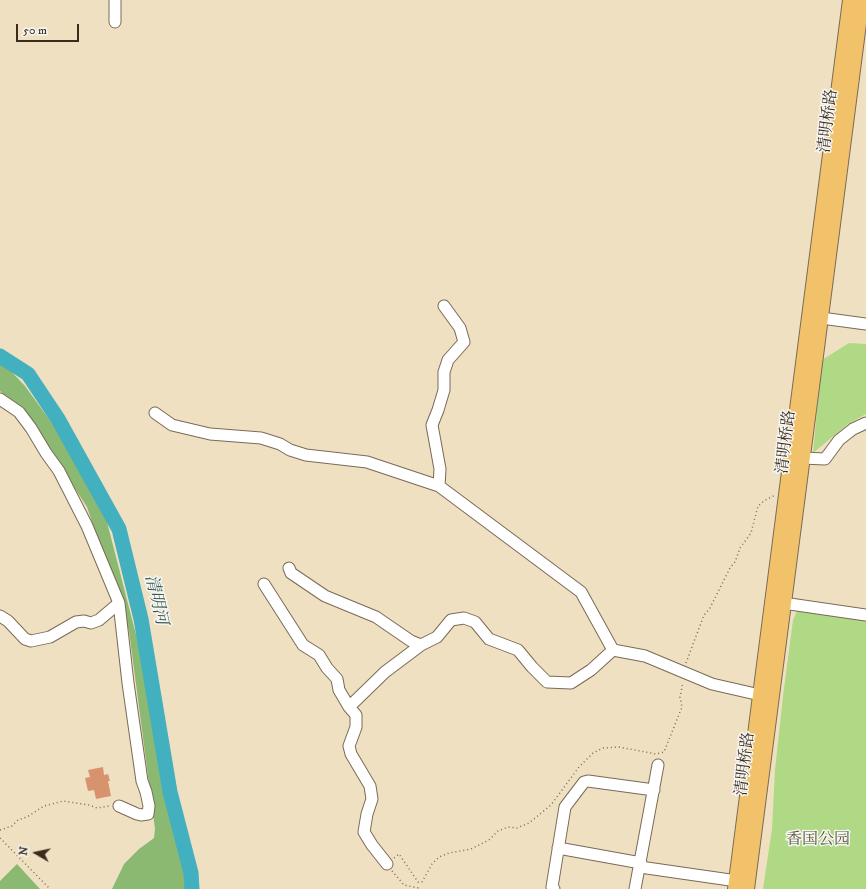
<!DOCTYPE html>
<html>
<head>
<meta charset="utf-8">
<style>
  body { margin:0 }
  #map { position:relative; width:866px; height:889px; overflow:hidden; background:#f0e0c2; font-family:"IM FELL DW Pica",serif }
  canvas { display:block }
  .north { position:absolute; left:16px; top:833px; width:40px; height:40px; -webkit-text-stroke:3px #f6f6f2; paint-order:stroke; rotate:279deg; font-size:11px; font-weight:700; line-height:16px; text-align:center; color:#3b2a1e }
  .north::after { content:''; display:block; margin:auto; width:14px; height:18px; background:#3b2a1e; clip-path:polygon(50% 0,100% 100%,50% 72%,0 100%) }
  .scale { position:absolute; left:16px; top:24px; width:63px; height:18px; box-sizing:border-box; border:2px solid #3b2a1e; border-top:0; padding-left:5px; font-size:12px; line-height:14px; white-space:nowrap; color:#3b2a1e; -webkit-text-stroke:3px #f6f6f2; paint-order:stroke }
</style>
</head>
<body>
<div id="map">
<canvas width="866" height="889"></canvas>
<div class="north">N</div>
<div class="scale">50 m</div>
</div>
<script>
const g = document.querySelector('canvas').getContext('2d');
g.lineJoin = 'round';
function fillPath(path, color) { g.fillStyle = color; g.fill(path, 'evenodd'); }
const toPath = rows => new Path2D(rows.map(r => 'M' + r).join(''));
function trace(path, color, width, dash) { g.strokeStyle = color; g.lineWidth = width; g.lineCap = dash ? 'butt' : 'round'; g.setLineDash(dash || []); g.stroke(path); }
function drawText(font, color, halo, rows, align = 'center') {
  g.font = font + ' "IM FELL DW Pica","Noto Serif SC",serif'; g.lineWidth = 3; g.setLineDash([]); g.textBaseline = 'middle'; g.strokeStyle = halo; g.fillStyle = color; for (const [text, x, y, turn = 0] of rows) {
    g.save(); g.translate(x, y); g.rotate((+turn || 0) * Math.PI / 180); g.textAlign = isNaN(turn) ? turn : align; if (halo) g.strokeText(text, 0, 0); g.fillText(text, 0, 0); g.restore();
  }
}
fillPath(toPath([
  [849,343,866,344,866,414,848,424,813,453,822,360],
  [800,609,866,617,866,889,763,889,772,829,775,770,783,696,793,620,796,613]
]), '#afd985');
fillPath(toPath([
  [0,363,7,367,25,386,73,452,107,522,142,658,164,778,184,869,187,889,112,889,124,864,139,849,154,838,155,829,129,631,87,507,28,416,0,391],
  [17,864,40,889,0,889,0,881]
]), '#8bb972');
trace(toPath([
  [0,356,28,374,58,419,119,529,141,619,170,792,191,873,192,889]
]), '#42b0be', 15);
fillPath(toPath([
  [103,767,104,775,108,774,110,781,108,781,111,796,96,799,94,790,88,791,85,778,90,777,88,770]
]), '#d7926e');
const minor = toPath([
  [115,0,115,22],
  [814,317,866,324],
  [0,399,19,412,31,428,46,453,59,471,87,526,119,603,128,683,142,781,146,792,149,806,148,814,141,815,137,814,119,806],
  [155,413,172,425,210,434,261,438,280,444,290,450,306,455,367,462,439,486,581,592,613,650,645,656,712,684,760,695],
  [802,458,825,459,839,440,853,429,866,423],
  [439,486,440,469,432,425,438,410,444,390,444,372,448,360,464,342,460,328,444,306],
  [289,568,291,573,325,596,376,617,411,641,421,645,437,637,451,620,464,618,475,622,489,639,518,650,532,667,547,682,571,683,591,670,613,650],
  [264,584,303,645,319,655,327,668,337,679,339,690,349,707,356,715,356,727,349,746,351,754,370,786,372,799,367,814,364,832,372,845,387,864],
  [783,603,866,615],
  [0,616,8,621,25,639,31,641,50,637,76,622,84,621,91,623,99,620,119,603],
  [349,707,385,672,421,645],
  [558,848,641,863],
  [640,867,744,882],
  [554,889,552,887,565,807,584,782,588,781,654,790],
  [635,889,658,765]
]);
const major = toPath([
  [735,889,850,0],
  [747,889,862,0]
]);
trace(minor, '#7a6a57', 13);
trace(major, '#7a6a57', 16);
trace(toPath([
  [686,663,704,615,710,608,730,568,735,562,740,548,751,533,758,506,764,501,775,495],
  [0,830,12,826,18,820,27,817,44,806,63,801,89,805,97,808,109,806],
  [0,838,50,889],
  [394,858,399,854,418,882,422,882,432,864,439,857,449,853,471,849,489,840,498,831,508,827,517,828,529,823,551,805,579,767,593,753,603,748,619,747,656,754,664,752,682,707,680,697,683,682],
  [392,871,404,885,418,888,418,889]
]), '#7a6a57', 1.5, [1, 3]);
trace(minor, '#fff', 11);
trace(major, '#f2c26a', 14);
drawText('16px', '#3b2a1e', '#f6f6f2', [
  ["清明桥路",829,121,-83],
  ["清明桥路",787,442,-83],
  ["清明桥路",746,764,-83]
]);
drawText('16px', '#585638', '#f6f6f2', [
  ["香国公园",818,841]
]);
drawText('italic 17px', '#3d5956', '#f6f6f2', [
  ["清明河",155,600,77]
]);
</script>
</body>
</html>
